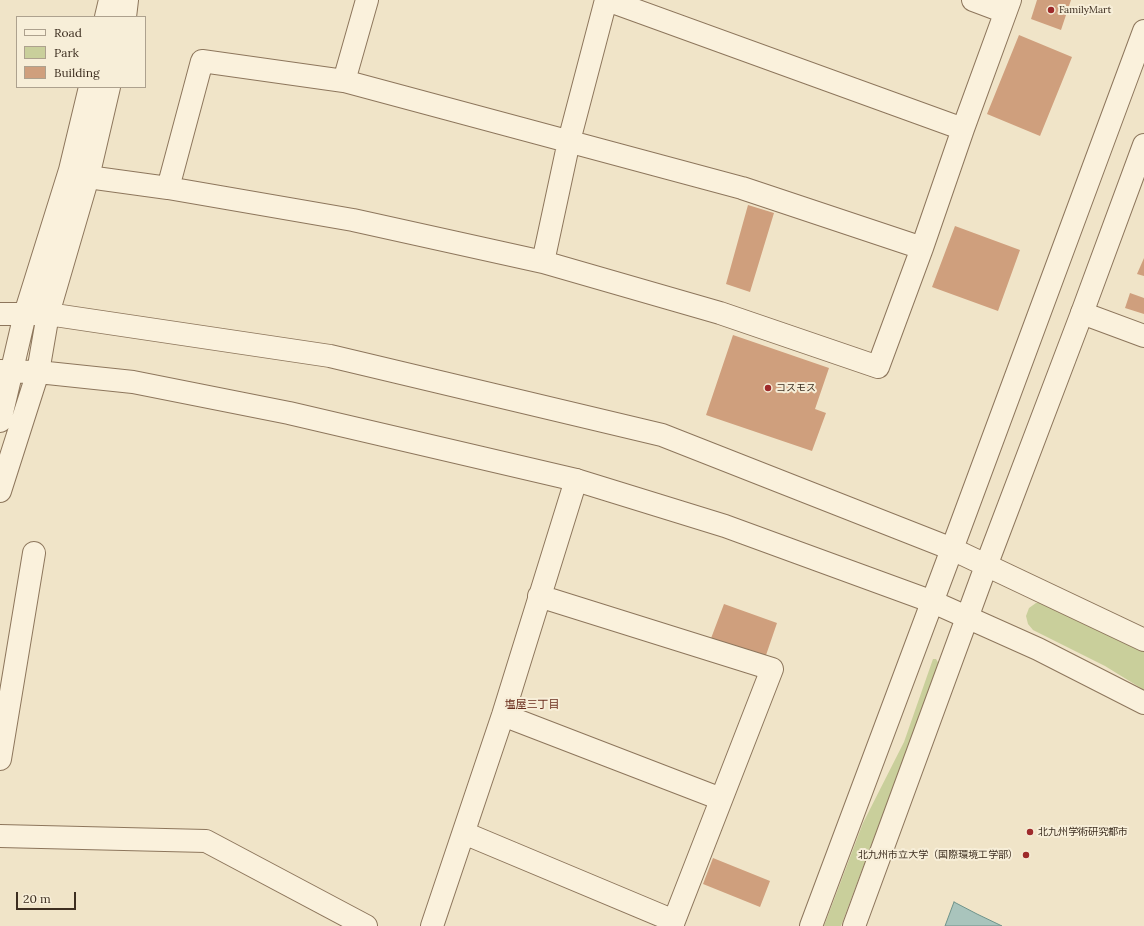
<!DOCTYPE html>
<html>
<head>
<meta charset="utf-8">
<style>
  body { margin:0 }
  #map { position:relative; width:1144px; height:926px; overflow:hidden; background:#f0e4c8; font-family:Lora,serif }
  canvas { display:block }
  .legend { position:absolute; left:16px; top:16px; width:130px; height:72px; box-sizing:border-box; background:#f7eed8; border:1px solid #ada18e; margin:0; padding:5px 7px; list-style:none; font-size:12px; color:#3d2e20 }
  .legend li { display:flex; align-items:center; gap:8px; height:20px }
  .legend b { width:20px; border:1px solid #ada18e }
  .scale { position:absolute; left:16px; top:892px; width:60px; height:18px; box-sizing:border-box; border:2px solid #3d2e20; border-top:0; padding-left:5px; font-size:12px; line-height:14px; white-space:nowrap; color:#3d2e20; -webkit-text-stroke:3px #f7eed8; paint-order:stroke }
</style>
</head>
<body>
<div id="map">
<canvas width="1144" height="926"></canvas>
<ul class="legend">
<li><b style="height:5px;background:#faf1dc"></b>Road</li>
<li><b style="height:11px;background:#c9cf9b"></b>Park</li>
<li><b style="height:11px;background:#cf9f7d"></b>Building</li>
</ul>
<div class="scale">20 m</div>
</div>
<script>
const g = document.querySelector('canvas').getContext('2d');
g.lineJoin = 'round';
function fillPath(path, color) { g.fillStyle = color; g.fill(path, 'evenodd'); }
const toPath = rows => new Path2D(rows.map(r => 'M' + r).join(''));
function trace(path, color, width, dash) { g.strokeStyle = color; g.lineWidth = width; g.lineCap = dash ? 'butt' : 'round'; g.setLineDash(dash || []); g.stroke(path); }
function drawText(font, color, halo, rows, align = 'center') {
  g.font = font + ' Lora,"Noto Sans JP",serif'; g.lineWidth = 4; g.setLineDash([]); g.textBaseline = 'middle'; g.strokeStyle = halo; g.fillStyle = color; for (const [text, x, y, turn = 0] of rows) {
    g.save(); g.translate(x, y); g.rotate((+turn || 0) * Math.PI / 180); g.textAlign = isNaN(turn) ? turn : align; if (halo) g.strokeText(text, 0, 0); g.fillText(text, 0, 0); g.restore();
  }
}
fillPath(toPath([
  [1045,602,1144,650,1144,690,1105,666,1033,630,1028,624,1026,616,1029,608,1036,603],
  [933,659,936,659,939,664,841,926,824,926,863,823,904,742]
]), '#c9cf9b');
const water = toPath([
  [954,902,977,914,1002,926,945,926,954,902]
]);
fillPath(water, '#a9c4bc');
trace(water, '#6f938a', 1);
fillPath(toPath([
  [1037,0,1071,0,1061,30,1031,19],
  [1019,35,1072,57,1040,136,987,114],
  [748,205,774,213,750,292,726,284],
  [955,226,1020,250,998,311,932,287],
  [1144,258,1144,276,1137,274],
  [1130,293,1144,298,1144,314,1125,308],
  [733,335,829,368,815,409,826,413,812,451,706,415],
  [724,604,777,623,764,661,710,641],
  [713,858,770,881,760,907,703,884]
]), '#cf9f7d');
const minor = toPath([
  [607,0,963,129],
  [973,0,1005,12],
  [344,81,367,0],
  [88,177,168,188],
  [922,248,742,188,344,81,202,61,168,188,353,220,543,262,720,313,878,367,922,248,963,129,1010,0],
  [543,262,569,141,606,0],
  [1082,313,1144,336],
  [539,596,772,669,672,926],
  [503,715,721,799],
  [0,759,34,553],
  [464,833,674,921],
  [0,836,206,841,366,926],
  [432,926,503,715,576,480]
]);
const tertiary = toPath([
  [106,17,110,0],
  [125,17,127,0],
  [0,314,48,314,330,356,662,435,952,549,1144,640],
  [0,371,38,372,133,382,289,413,576,480,725,526,933,602,1038,649,1144,703],
  [0,421,25,314,70,170,90,87],
  [0,491,38,372,48,314,88,177,109,87],
  [811,926,952,549,1144,31],
  [854,926,986,566,1082,313,1144,145]
]);
trace(minor, '#8d765c', 24);
trace(tertiary, '#8d765c', 24);
trace(minor, '#faf1dc', 22);
trace(tertiary, '#faf1dc', 22);
for (const [x, y, r, color] of [
  [1051,10,4,"#9e2a2b"],
  [768,388,4,"#9e2a2b"],
  [1030,832,4,"#9e2a2b"],
  [1026,855,4,"#9e2a2b"]
]) { const dot = new Path2D(); dot.arc(x, y, r, 0, 2 * Math.PI); g.fillStyle = color; g.fill(dot); trace(dot, '#f7eed8', 1.5); }
drawText('10px', '#3d2e20', '#f7eed8', [
  ["FamilyMart",1059,10],
  ["コスモス",776,388],
  ["北九州学術研究都市",1038,832],
  ["北九州市立大学（国際環境工学部）",1018,855,"right"]
], 'left');
drawText('11px', '#6b2e1e', '#f7eed8', [
  ["塩屋三丁目",532,705]
]);
</script>
</body>
</html>
